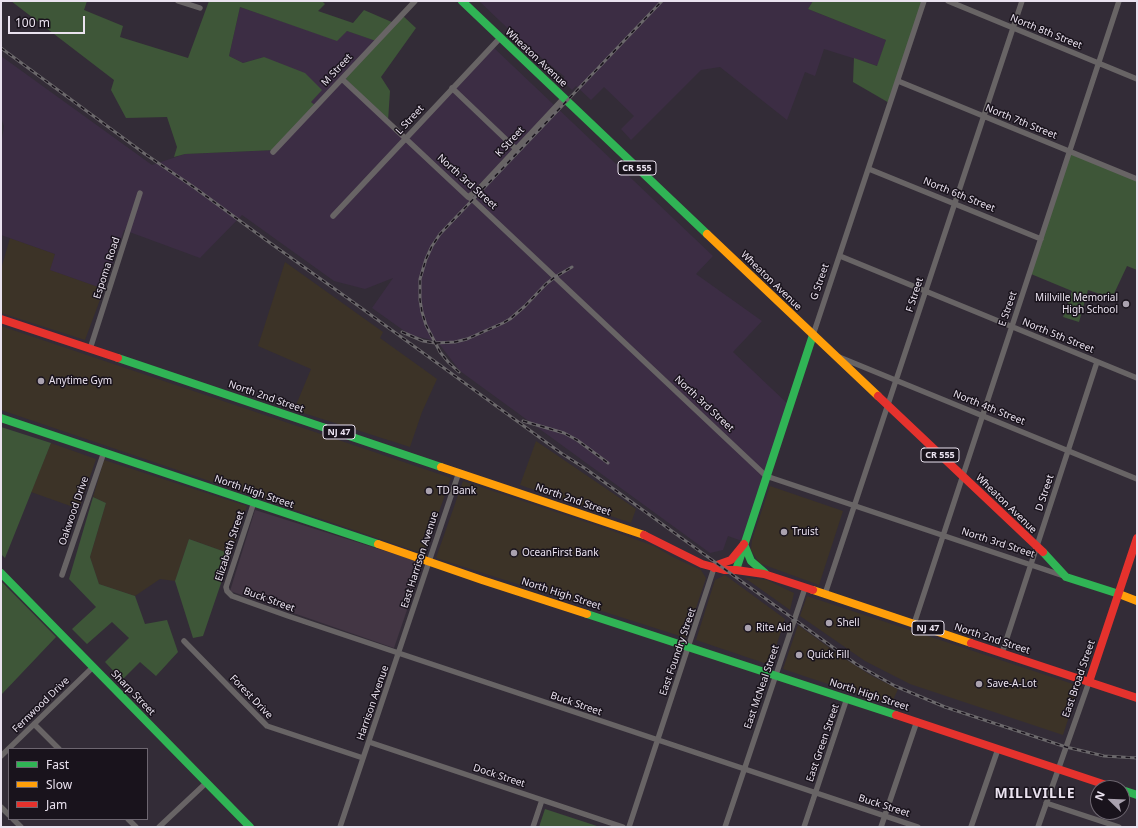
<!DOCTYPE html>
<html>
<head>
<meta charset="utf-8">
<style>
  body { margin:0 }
  #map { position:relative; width:1138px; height:828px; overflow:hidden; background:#332c37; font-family:"Noto Sans",sans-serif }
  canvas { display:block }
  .frame { position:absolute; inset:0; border:2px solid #eae2ef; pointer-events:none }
  .legend { position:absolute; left:8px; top:748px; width:140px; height:72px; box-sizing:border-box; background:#19131c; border:1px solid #6d6670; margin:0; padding:5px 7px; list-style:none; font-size:12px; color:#eae2ef }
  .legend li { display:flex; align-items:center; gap:8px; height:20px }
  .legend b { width:20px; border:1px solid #6d6670 }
  .north { position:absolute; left:1090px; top:780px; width:40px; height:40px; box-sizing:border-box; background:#19131c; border:1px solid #6d6670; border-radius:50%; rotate:293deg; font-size:11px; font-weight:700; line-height:16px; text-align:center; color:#eae2ef }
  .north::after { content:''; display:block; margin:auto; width:14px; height:18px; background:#aaa2af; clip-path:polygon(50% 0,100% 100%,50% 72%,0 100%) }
  .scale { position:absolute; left:8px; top:16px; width:77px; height:18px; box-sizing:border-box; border:2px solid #eae2ef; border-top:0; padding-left:5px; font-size:12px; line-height:14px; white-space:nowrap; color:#eae2ef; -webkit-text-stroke:3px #19131c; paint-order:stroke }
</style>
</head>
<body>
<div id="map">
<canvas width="1138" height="828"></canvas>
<div class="frame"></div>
<ul class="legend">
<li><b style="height:5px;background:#30b455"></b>Fast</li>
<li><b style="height:5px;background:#ff9f0a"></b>Slow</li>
<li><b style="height:5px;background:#e5322d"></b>Jam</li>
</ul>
<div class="north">N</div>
<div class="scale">100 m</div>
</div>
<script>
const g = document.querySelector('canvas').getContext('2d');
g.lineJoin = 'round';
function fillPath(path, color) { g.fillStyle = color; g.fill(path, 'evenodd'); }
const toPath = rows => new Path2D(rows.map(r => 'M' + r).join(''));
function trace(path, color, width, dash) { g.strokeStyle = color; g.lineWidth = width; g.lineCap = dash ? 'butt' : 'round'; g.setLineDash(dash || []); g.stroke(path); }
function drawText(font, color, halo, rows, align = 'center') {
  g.font = font + ' "Noto Sans",sans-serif'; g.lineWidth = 3; g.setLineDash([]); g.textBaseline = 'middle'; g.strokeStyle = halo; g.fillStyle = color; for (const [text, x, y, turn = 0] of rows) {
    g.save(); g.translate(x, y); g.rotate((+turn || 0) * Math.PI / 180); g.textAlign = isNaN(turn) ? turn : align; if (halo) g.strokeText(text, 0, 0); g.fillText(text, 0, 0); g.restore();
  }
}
fillPath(toPath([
  [10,238,55,254,51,270,104,289,85,340,1,313,1,269],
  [285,262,383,332,380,338,437,379,422,412,410,447,294,410,311,369,258,346],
  [1,326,451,478,424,554,1,410],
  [536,441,636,509,631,523,520,485],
  [51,443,96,459,79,509,31,492],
  [104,460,247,506,231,554,189,539,175,581,160,579,135,596,99,584,90,557,106,503,93,497],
  [463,481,613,531,654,546,675,558,701,570,706,578,686,638,436,558],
  [770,486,843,511,819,585,759,563,751,550,752,540],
  [725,575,785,619,770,665,696,640,715,580],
  [745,578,767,580,794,593,790,610],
  [807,596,1079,686,1063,735,910,684,865,661,800,616],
  [798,625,842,657,872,676,898,689,891,705,783,669]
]), '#3c3327');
fillPath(toPath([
  [479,1,813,1,808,9,886,40,878,66,824,49,815,76,805,72,787,120,720,67,701,70,631,140,621,129,634,116,604,87,591,100,576,86,572,90,562,80,565,77,522,42],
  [240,7,337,40,347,31,377,41,344,77,405,137,493,47,713,256,696,274,762,321,733,352,790,406,745,542,728,536,723,550,710,553,460,371,437,341,410,335,372,308,393,278,365,289,334,281,242,215,200,258,124,230,104,289,50,270,55,254,1,235,1,145,4,126,1,118,1,56,152,165,185,154,276,150,315,106,264,57,243,63,229,56]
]), '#3c2d44');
fillPath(toPath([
  [255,510,423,563,394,648,230,591]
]), '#433644');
fillPath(toPath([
  [11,1,87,1,84,10,123,26,120,37,188,58,209,1,322,1,325,4,318,11,353,23,364,10,394,23,402,15,416,28,381,77,390,91,388,121,343,76,376,41,347,31,337,41,240,7,229,56,243,63,264,57,305,73,322,90,311,102,316,106,276,150,185,154,174,157,177,147,167,117,126,118,111,90,114,80],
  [813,1,925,1,891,104,853,82,854,58,877,66,886,40,808,9],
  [1070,152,1137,179,1137,270,1127,266,1112,298,1088,290,1079,322,1063,317,1072,291,1031,274],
  [1,427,51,443,5,558,1,554],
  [93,497,106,503,90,557,99,584,135,596,145,624,167,620,178,652,156,676,140,662,122,680,105,662,129,638,112,622,87,644,72,629,96,607,69,579],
  [189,539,231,554,203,636,193,638,175,581],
  [1,581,56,637,1,695],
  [545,809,600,827,539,827]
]), '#3e5638');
trace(toPath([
  [178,1,200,8],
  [948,1,1137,79],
  [342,79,468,197,473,200,766,476,1064,576],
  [898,81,1137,179],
  [452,88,516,149],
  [273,152,415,1],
  [869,169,1041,239],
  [468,197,478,190,564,98],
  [333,216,500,38],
  [840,256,1137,378],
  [813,335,924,1],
  [90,349,140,193],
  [839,357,1137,479],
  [254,502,226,587,227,591,232,596,288,616,918,827],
  [62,575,104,452],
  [825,594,1022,1],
  [914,624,1119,1],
  [184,641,267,726,363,758],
  [1002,653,1097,362],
  [34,724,59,749],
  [369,742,623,827],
  [1,756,93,667],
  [1046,803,1119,827],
  [1,807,9,815],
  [13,819,21,827],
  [128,819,136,827],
  [159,827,206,783],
  [340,827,459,472],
  [533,827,542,800],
  [629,827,714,568],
  [725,827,805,588],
  [804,827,847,698],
  [881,827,917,721],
  [971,827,998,749],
  [1038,827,1089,682]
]), '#686465', 5.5);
trace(toPath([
  [462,1,707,234],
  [118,358,441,467],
  [1,418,378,544],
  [744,544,751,561,765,573],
  [1043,552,1066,577,1119,594],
  [736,570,813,335],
  [1,573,250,827],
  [587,614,896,715],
  [1122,790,1137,795]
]), '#30b455', 8);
trace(toPath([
  [707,234,878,396],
  [441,467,644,535],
  [378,544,482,580,587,614],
  [813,590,971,643],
  [1119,594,1137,601]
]), '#ff9f0a', 8);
trace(toPath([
  [1,319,118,358],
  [878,396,1043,552],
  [644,535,702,564,724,570,736,570,764,574,813,590],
  [714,568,717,565,731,560,744,544],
  [971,643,1137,698],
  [1089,682,1137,538],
  [896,715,1115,788]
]), '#e5322d', 8);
const rail = toPath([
  [1,48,145,154,195,188,266,240,353,302,561,453,586,469,856,664,895,686,945,707,1066,747,1104,756,1137,758],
  [402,332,423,341,435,343,455,342,467,339,503,323,510,319,525,306,546,284,555,277,572,267],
  [459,372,449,363,440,352,426,325,422,312,420,300,420,279,426,259,432,246,440,234,662,1],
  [523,421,564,433,577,440,608,463]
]);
trace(rail, '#6b686b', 3);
trace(rail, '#19131c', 1.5, [4.5]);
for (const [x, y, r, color] of [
  [1126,304,4,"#aaa2af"],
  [41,381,4,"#aaa2af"],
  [429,491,4,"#aaa2af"],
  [784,532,4,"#aaa2af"],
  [514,553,4,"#aaa2af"],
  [829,623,4,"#aaa2af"],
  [748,628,4,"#aaa2af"],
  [799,655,4,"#aaa2af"],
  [979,684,4,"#aaa2af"]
]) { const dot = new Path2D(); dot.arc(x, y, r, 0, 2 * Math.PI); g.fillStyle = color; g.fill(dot); trace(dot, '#19131c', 1.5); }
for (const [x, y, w] of [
  [637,168,38],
  [339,432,32],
  [940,455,38],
  [928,628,32]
]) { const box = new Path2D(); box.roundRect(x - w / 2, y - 7, w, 14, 3); g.fillStyle = '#19131c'; g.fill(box); trace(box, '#eae2ef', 1); }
drawText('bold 9px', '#eae2ef', null, [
  ["CR 555",637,168],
  ["NJ 47",339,432],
  ["CR 555",940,455],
  ["NJ 47",928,628]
]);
drawText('10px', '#eae2ef', '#19131c', [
  ["North 8th Street",1046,32,22],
  ["Wheaton Avenue",536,58,43],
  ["M Street",337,70,-47],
  ["L Street",410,120,-47],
  ["North 7th Street",1021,122,22],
  ["K Street",510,142,-47],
  ["North 3rd Street",467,182,42],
  ["North 6th Street",959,195,22],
  ["Espoma Road",107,268,-72],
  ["Wheaton Avenue",771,281,44],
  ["G Street",820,282,-71],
  ["F Street",915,295,-72],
  ["E Street",1008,309,-71],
  ["North 5th Street",1058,336,22],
  ["North 2nd Street",266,397,19],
  ["North 3rd Street",704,404,43],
  ["North 4th Street",989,408,22],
  ["North High Street",254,492,19],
  ["D Street",1045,493,-72],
  ["North 2nd Street",573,500,19],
  ["Wheaton Avenue",1006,504,44],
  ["Oakwood Drive",74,511,-71],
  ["North 3rd Street",998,543,18],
  ["Elizabeth Street",230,546,-72],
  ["East Harrison Avenue",420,560,-72],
  ["North High Street",561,594,18],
  ["Buck Street",269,600,20],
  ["North 2nd Street",992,639,18],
  ["East Foundry Street",678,652,-71],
  ["East Broad Street",1079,679,-71],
  ["East McNeal Street",762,687,-71],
  ["Sharp Street",133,693,46],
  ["North High Street",869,695,18],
  ["Forest Drive",251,697,46],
  ["Harrison Avenue",373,703,-71],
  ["Buck Street",576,704,19],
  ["Fernwood Drive",41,705,-44],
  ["East Green Street",823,743,-71],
  ["Dock Street",499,776,18],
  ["Buck Street",884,806,18]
]);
drawText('10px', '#eae2ef', '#19131c', [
  ["Millville Memorial",1118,298,"right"],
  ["High School",1118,310,"right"],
  ["Anytime Gym",49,381],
  ["TD Bank",437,491],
  ["Truist",792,532],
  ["OceanFirst Bank",522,553],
  ["Shell",837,623],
  ["Rite Aid",756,628],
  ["Quick Fill",807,655],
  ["Save-A-Lot",987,684]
], 'left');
g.letterSpacing = '1px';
drawText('bold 14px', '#eae2ef', '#19131c', [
  ["MILLVILLE",1035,794]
]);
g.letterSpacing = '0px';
</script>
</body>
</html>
